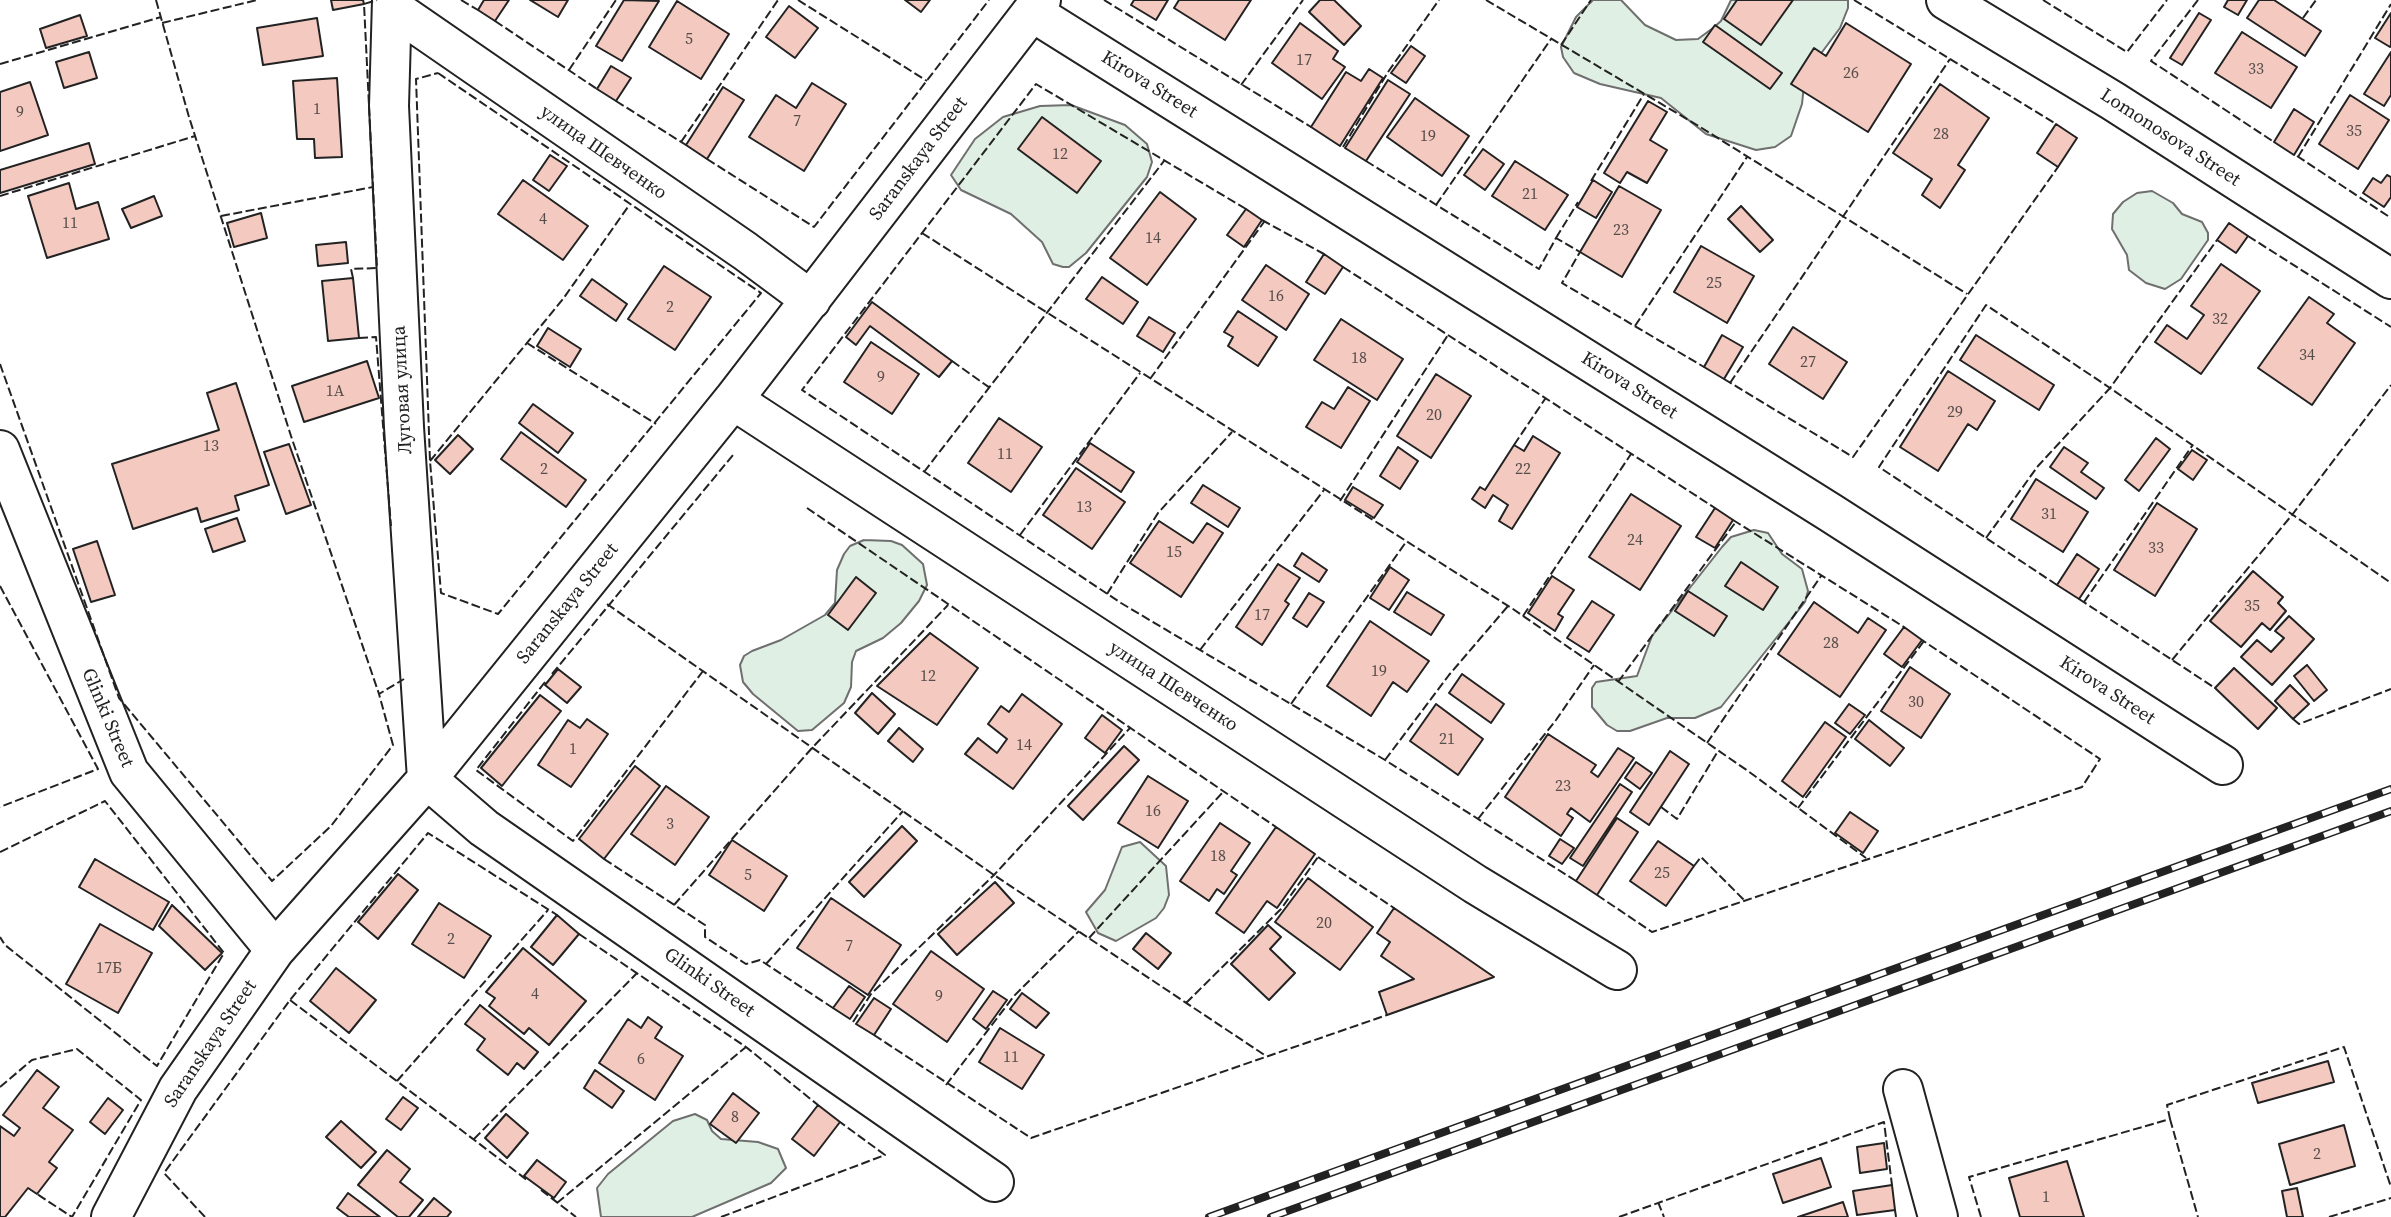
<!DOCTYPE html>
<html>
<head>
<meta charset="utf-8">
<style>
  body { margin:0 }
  canvas { display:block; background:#fff }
</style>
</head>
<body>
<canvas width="2391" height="1217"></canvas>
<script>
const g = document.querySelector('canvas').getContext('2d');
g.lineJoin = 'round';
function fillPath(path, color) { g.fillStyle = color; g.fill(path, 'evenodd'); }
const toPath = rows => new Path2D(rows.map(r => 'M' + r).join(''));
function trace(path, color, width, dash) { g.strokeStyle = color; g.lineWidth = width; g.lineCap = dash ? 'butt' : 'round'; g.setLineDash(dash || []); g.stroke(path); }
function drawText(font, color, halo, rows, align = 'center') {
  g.font = font + ' "Source Serif 4",serif'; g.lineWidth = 5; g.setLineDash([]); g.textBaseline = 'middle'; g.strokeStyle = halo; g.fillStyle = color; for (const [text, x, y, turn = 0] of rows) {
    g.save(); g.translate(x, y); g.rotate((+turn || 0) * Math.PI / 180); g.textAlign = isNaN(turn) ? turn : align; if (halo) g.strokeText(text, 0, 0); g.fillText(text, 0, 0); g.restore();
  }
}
const green = toPath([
  [1593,0,1621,0,1645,25,1676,40,1698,39,1713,28,1721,21,1731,0,1848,0,1848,8,1840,28,1805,75,1802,104,1791,136,1775,147,1756,150,1706,134,1661,98,1600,84,1574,73,1563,57,1561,47,1576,17,1593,0],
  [1071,105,1125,125,1147,144,1152,162,1147,177,1086,253,1069,267,1063,267,1053,264,1042,242,1011,214,961,190,951,175,975,139,1003,117,1040,106,1071,105],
  [2152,191,2173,203,2182,214,2202,222,2208,233,2208,240,2181,279,2165,289,2146,283,2129,270,2127,255,2112,229,2113,214,2123,202,2137,193,2152,191],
  [1754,530,1768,533,1782,554,1802,569,1808,591,1805,602,1721,707,1695,718,1667,718,1630,731,1617,731,1607,725,1592,707,1592,688,1596,682,1637,676,1652,636,1722,547,1731,537,1754,530],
  [864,540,891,541,902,545,923,564,927,585,919,601,901,623,883,638,856,651,852,662,851,687,844,703,812,730,798,731,753,694,743,682,740,665,744,656,752,651,781,640,825,615,835,603,837,570,844,554,850,546,864,540],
  [1140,842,1166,866,1169,895,1164,908,1156,918,1116,941,1098,933,1086,912,1105,890,1122,847,1140,842],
  [695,1114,707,1120,712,1131,721,1139,758,1142,778,1149,786,1168,771,1183,692,1217,601,1217,597,1188,608,1174,673,1121,695,1114]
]);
fillPath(green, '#e0efe3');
trace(green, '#6f6f6f', 2);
const building = toPath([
  [331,0,363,0,364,4,333,10,331,0],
  [484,0,509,0,495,21,478,10,484,0],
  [530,0,568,0,558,17,530,0],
  [624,0,659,1,622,61,596,46,624,0],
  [905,0,930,0,921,12,905,0],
  [1134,0,1168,0,1156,20,1131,5,1134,0],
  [1179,0,1251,0,1225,40,1174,8,1179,0],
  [1320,0,1334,0,1361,26,1344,45,1309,12,1320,0],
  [1737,0,1793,0,1761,45,1724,19,1737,0],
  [2228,0,2247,0,2238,15,2224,7,2228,0],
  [2259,0,2274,0,2321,31,2305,56,2247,18,2259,0],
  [677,1,729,34,701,79,649,47,677,1],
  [789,6,818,28,795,58,766,37,789,6],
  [2199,13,2211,20,2182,65,2170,58,2199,13],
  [2391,13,2391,45,2390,47,2375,38,2391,13],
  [80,15,87,36,46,48,40,29,80,15],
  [317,18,323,56,263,65,257,28,317,18],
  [1300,23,1338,51,1333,59,1345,67,1322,99,1272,63,1300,23],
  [1846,23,1911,64,1868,132,1791,84,1814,48,1826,56,1846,23],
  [1715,25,1782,73,1770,89,1703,42,1715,25],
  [2242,32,2297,67,2271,108,2215,73,2242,32],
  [1411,46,1425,56,1406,83,1391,73,1411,46],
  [89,52,97,78,64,88,56,62,89,52],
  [2391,52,2391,95,2384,106,2364,94,2391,52],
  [611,66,631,78,616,101,597,89,611,66],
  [1369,69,1383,78,1340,146,1311,127,1346,72,1361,81,1369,69],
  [337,78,342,157,315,158,314,139,297,139,293,81,337,78],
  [1388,80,1410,94,1366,161,1345,148,1388,80],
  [30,82,48,135,0,151,0,92,30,82],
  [812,83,846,104,804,171,749,137,776,95,796,108,812,83],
  [1940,84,1989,118,1958,165,1965,170,1940,208,1922,195,1932,179,1893,153,1940,84],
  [723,87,744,100,707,159,686,145,723,87],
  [2350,95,2389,120,2358,169,2319,144,2350,95],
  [1415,98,1469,136,1442,176,1387,137,1415,98],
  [1648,101,1667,112,1650,140,1667,150,1647,183,1627,172,1620,183,1604,173,1648,101],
  [2294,109,2314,122,2294,155,2274,142,2294,109],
  [1042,117,1101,161,1077,193,1018,149,1042,117],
  [2056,124,2077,138,2058,167,2037,153,2056,124],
  [89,143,95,164,0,193,0,170,89,143],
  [1483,149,1504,164,1485,190,1464,175,1483,149],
  [550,155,567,166,549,191,533,180,550,155],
  [1515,161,1568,195,1545,230,1492,196,1515,161],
  [2387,175,2391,177,2391,197,2384,207,2363,193,2373,178,2381,183,2387,175],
  [523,180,588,226,563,260,498,214,523,180],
  [1593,180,1612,192,1596,218,1577,207,1593,180],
  [69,183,76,209,98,202,109,239,47,258,28,196,69,183],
  [1619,186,1661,210,1622,277,1580,252,1619,186],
  [1160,192,1196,219,1147,285,1110,258,1160,192],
  [154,196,162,216,131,228,122,209,154,196],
  [1741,206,1773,240,1760,252,1728,219,1741,206],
  [1246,209,1262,220,1244,247,1227,235,1246,209],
  [261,213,267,238,234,247,227,223,261,213],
  [2229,223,2248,236,2236,253,2217,240,2229,223],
  [346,242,348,263,318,266,316,245,346,242],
  [1701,246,1754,276,1727,323,1674,292,1701,246],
  [1324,254,1343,267,1325,294,1306,282,1324,254],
  [2221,264,2260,291,2201,374,2155,342,2167,325,2187,339,2204,315,2191,306,2221,264],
  [1266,265,1309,294,1286,330,1242,300,1266,265],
  [664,266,711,297,675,350,628,319,664,266],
  [1102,277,1138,302,1123,324,1086,299,1102,277],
  [353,278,359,338,328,341,322,281,353,278],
  [592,279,627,304,616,321,580,296,592,279],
  [2309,297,2334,314,2327,323,2355,343,2312,405,2258,368,2309,297],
  [872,302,952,361,939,377,870,326,856,345,846,337,872,302],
  [1238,311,1277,337,1258,366,1228,346,1233,337,1224,332,1238,311],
  [1149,317,1175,333,1163,352,1137,336,1149,317],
  [1341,319,1403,359,1377,400,1314,360,1341,319],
  [1793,327,1847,362,1823,399,1769,364,1793,327],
  [548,328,581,349,570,367,537,346,548,328],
  [1722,335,1743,347,1724,379,1704,367,1722,335],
  [1976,335,2054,385,2039,410,1960,360,1976,335],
  [871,342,919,374,892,414,844,382,871,342],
  [367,361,379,398,304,422,292,386,367,361],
  [1948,371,1995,401,1977,430,1968,424,1938,471,1900,447,1948,371],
  [1436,374,1471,396,1431,458,1397,436,1436,374],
  [236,383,269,485,235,496,239,510,201,522,197,508,133,529,112,464,219,430,207,393,236,383],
  [1348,387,1370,401,1341,448,1306,427,1322,402,1334,409,1348,387],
  [533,404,573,433,558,453,519,423,533,404],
  [999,418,1042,447,1011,492,968,463,999,418],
  [521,432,586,480,566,507,501,459,521,432],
  [458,435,473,449,450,474,435,460,458,435],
  [1533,436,1560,453,1512,529,1499,521,1508,505,1493,495,1485,508,1472,499,1480,487,1485,490,1514,445,1524,451,1533,436],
  [2156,438,2170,449,2139,491,2125,480,2156,438],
  [1090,443,1134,472,1121,492,1077,462,1090,443],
  [289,444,311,505,286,514,264,452,289,444],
  [1398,447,1418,461,1400,489,1380,476,1398,447],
  [2064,447,2088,463,2081,472,2104,488,2096,499,2050,467,2064,447],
  [2192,450,2207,460,2193,480,2178,469,2192,450],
  [1076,468,1125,502,1092,549,1043,515,1076,468],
  [2036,479,2088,512,2063,552,2011,519,2036,479],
  [1203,485,1240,508,1228,527,1191,503,1203,485],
  [1353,487,1383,505,1374,518,1345,500,1353,487],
  [1631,494,1681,526,1640,590,1589,557,1631,494],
  [2157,503,2197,529,2155,596,2114,570,2157,503],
  [1715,508,1733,520,1715,548,1696,537,1715,508],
  [237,518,245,541,213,552,205,529,237,518],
  [1159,521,1193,543,1207,523,1223,533,1181,597,1130,563,1159,521],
  [97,541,115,595,91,602,73,549,97,541],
  [1302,553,1327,570,1319,582,1294,566,1302,553],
  [2077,554,2099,569,2079,599,2057,585,2077,554],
  [1741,562,1778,587,1763,610,1725,586,1741,562],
  [1278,564,1300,578,1285,601,1289,604,1262,645,1236,627,1278,564],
  [1390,567,1409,580,1389,610,1370,598,1390,567],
  [2253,571,2283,597,2278,603,2286,611,2270,630,2262,623,2241,647,2210,621,2253,571],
  [1552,576,1574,590,1558,614,1563,617,1555,631,1528,613,1552,576],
  [856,577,876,593,848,630,828,615,856,577],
  [1688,591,1727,616,1714,636,1675,611,1688,591],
  [1407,592,1444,615,1431,635,1394,612,1407,592],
  [1309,593,1324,602,1307,627,1293,618,1309,593],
  [1592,601,1614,615,1589,652,1567,638,1592,601],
  [1814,602,1858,633,1868,618,1886,630,1840,697,1778,654,1814,602],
  [2289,616,2314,639,2272,685,2241,657,2257,640,2271,652,2284,638,2275,631,2289,616],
  [1370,621,1429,661,1407,692,1393,682,1371,716,1327,686,1370,621],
  [1904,627,1922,640,1902,667,1884,654,1904,627],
  [930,633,978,668,937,725,877,686,930,633],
  [2307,665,2327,690,2314,701,2294,676,2307,665],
  [1910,667,1950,694,1921,738,1881,711,1910,667],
  [2234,668,2277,708,2258,729,2215,688,2234,668],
  [558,669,581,687,567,703,545,685,558,669],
  [1462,674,1504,704,1491,723,1449,693,1462,674],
  [2290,685,2309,704,2293,719,2275,701,2290,685],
  [872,693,895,714,878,734,855,713,872,693],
  [1022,694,1062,724,1013,789,965,754,978,738,997,753,1007,739,988,724,1001,706,1009,712,1022,694],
  [540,695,561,711,502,786,481,768,540,695],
  [1436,704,1483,739,1458,775,1410,741,1436,704],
  [1849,704,1865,715,1850,734,1835,723,1849,704],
  [1102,715,1122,730,1105,753,1085,738,1102,715],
  [587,719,608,734,571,787,538,765,568,720,580,728,587,719],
  [1869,720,1904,748,1890,766,1855,739,1869,720],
  [1825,722,1846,737,1803,797,1782,781,1825,722],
  [899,728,923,749,913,762,888,741,899,728],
  [1548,734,1596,765,1591,772,1598,777,1618,748,1634,758,1590,822,1571,808,1567,814,1573,818,1561,836,1505,797,1548,734],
  [1124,746,1139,760,1083,820,1068,806,1124,746],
  [1670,751,1689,764,1649,825,1630,812,1670,751],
  [1636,762,1652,773,1640,789,1625,778,1636,762],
  [635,766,660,786,604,859,579,839,635,766],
  [1148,776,1188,801,1158,848,1118,823,1148,776],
  [1620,784,1632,792,1583,866,1570,858,1620,784],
  [666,786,709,817,675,865,631,834,666,786],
  [1850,812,1878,831,1863,853,1835,833,1850,812],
  [1617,818,1638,832,1597,895,1576,881,1617,818],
  [1220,823,1250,843,1231,871,1237,875,1224,894,1217,889,1209,901,1180,881,1220,823],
  [902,826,917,841,864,897,849,882,902,826],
  [1276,827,1315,854,1277,908,1267,901,1244,933,1216,913,1276,827],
  [1560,839,1574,848,1562,864,1549,856,1560,839],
  [732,840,787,876,764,911,709,875,732,840],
  [1658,841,1694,866,1666,906,1630,881,1658,841],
  [95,859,169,902,153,930,79,887,95,859],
  [398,874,418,890,378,939,358,922,398,874],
  [1308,878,1373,927,1340,970,1275,922,1308,878],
  [995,882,1014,903,957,955,938,934,995,882],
  [831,898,901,945,868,995,797,948,831,898],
  [439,903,491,936,464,978,412,944,439,903],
  [172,905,222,953,205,970,159,926,172,905],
  [1394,908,1494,977,1387,1015,1379,992,1414,979,1381,956,1390,942,1377,933,1394,908],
  [557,915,579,934,553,965,531,947,557,915],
  [100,924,152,953,118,1013,66,984,100,924],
  [1268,925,1281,937,1270,949,1295,973,1269,1000,1231,964,1268,925],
  [1146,933,1171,953,1158,969,1133,949,1146,933],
  [523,948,586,1001,549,1045,529,1028,524,1034,489,1006,495,998,486,992,523,948],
  [931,951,984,989,947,1042,893,1004,931,951],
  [336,968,376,1000,349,1033,310,1001,336,968],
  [849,986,865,997,850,1019,833,1008,849,986],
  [993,991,1007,1000,986,1029,973,1019,993,991],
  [1022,993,1049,1013,1036,1028,1010,1009,1022,993],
  [874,998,891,1009,874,1035,856,1024,874,998],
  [480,1005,538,1052,524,1069,517,1063,508,1075,477,1050,485,1039,465,1024,480,1005],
  [648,1017,662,1027,655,1038,683,1056,655,1100,599,1063,628,1019,641,1028,648,1017],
  [1000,1028,1044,1055,1022,1089,979,1062,1000,1028],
  [2328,1061,2334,1082,2258,1103,2252,1083,2328,1061],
  [37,1070,59,1087,43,1108,73,1130,49,1162,57,1168,37,1194,28,1188,5,1217,0,1217,0,1126,14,1136,20,1128,3,1115,37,1070],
  [595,1070,624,1091,612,1108,584,1088,595,1070],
  [733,1093,759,1113,736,1143,710,1124,733,1093],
  [403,1097,418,1108,401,1130,386,1119,403,1097],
  [108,1098,123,1110,105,1134,90,1122,108,1098],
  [818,1105,840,1122,814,1156,792,1139,818,1105],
  [506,1114,528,1133,507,1158,485,1138,506,1114],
  [341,1121,376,1152,361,1168,326,1137,341,1121],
  [2344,1125,2355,1166,2290,1185,2279,1144,2344,1125],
  [1884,1143,1887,1169,1860,1173,1857,1147,1884,1143],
  [387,1150,410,1169,400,1182,423,1200,409,1217,398,1217,358,1185,387,1150],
  [1821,1158,1831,1187,1783,1203,1773,1174,1821,1158],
  [537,1160,566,1182,554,1198,524,1176,537,1160],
  [2067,1161,2084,1217,2020,1217,2009,1178,2067,1161],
  [1892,1185,1895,1210,1857,1215,1853,1191,1892,1185],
  [2297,1188,2303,1217,2287,1217,2282,1191,2297,1188],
  [348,1193,380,1217,349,1217,337,1208,348,1193],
  [434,1198,451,1212,447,1217,418,1217,434,1198],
  [1843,1202,1848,1217,1798,1217,1843,1202]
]);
fillPath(building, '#f3c9c0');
trace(building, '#222', 2);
const minor = toPath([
  [392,0,389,106,404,427,427,779,484,828,994,1182],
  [1946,0,2113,101,2391,279],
  [394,9,745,251,811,300],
  [1032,12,1831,513,2223,765],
  [733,400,1475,884,1617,970],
  [0,450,129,772,275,950],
  [1903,1089,1938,1217],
  [111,1217,178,1089,275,950,427,779,733,400,1041,0]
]);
trace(minor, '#222', 42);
trace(minor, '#fff', 38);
const rail = toPath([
  [1209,1217,2391,789],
  [1271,1217,2391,811]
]);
trace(rail, '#222', 8);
trace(rail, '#fff', 5, [16]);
trace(toPath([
  [156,0,189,117,291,436,379,694],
  [461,0,478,10],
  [798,0,927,81],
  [1104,0,1311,127],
  [1486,0,1697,125,1967,294],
  [1854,0,2056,124],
  [2043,0,2127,52,2167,0],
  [2198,0,2151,61,2274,142],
  [2303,18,2316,0],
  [495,21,597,89],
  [162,23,257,0],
  [1561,45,1591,0],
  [0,64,161,17],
  [569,70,616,0],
  [438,73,761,293,498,614,441,593,430,461,416,79,438,73],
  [1241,85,1303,0],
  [616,101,686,145],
  [681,142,778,0],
  [1343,147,1388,72,1439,0],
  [2297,156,2391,218],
  [2298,157,2391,4],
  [707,159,814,227,989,0],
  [1366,161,1539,269,1556,238,1580,252,1562,283,1704,367],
  [1591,181,1644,94],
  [0,196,195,136],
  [1436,205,1551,39],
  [1246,209,1036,84,802,390,1121,603,1385,760,1576,881],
  [221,216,373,187],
  [1262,220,1324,254],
  [922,233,1513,609,1748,771,1866,858],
  [2248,236,2391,327],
  [1556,238,1578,202],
  [1343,267,1715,508],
  [353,278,351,269,377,268,364,4,377,0],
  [1635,326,1747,157],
  [359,338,376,337,391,526],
  [527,343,656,424],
  [952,361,990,388],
  [0,364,119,698,272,881,331,826,393,745,379,694,404,679],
  [1150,379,1264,222],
  [1724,379,1853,457,2058,167],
  [1730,383,1950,59],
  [1514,445,1545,399],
  [430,461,563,299,630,204],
  [924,472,1164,161],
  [1340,501,1448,335],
  [807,508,1276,827],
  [1733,520,1904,627],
  [1020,535,1140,373],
  [1986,538,2038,466,2110,388,2391,583],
  [2057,585,1879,467,1986,305,2110,388,2217,240],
  [0,586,98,769,0,807],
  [1107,594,1158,513,1232,432],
  [2079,599,2215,688],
  [2084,602,2192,446],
  [607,604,994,875,1266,1056],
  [1523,616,1631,454],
  [1200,650,1324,490],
  [2172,660,2292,515,2391,385],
  [552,674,733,455],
  [545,682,476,770,573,841,703,671],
  [1618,682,1735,523],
  [1291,704,1406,542],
  [2293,719,2299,724,2391,689],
  [1707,743,1821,576],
  [1385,760,1449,675,1508,606],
  [1661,807,1677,819,1718,751],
  [1798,808,1924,641],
  [1478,819,1556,720,1594,665],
  [0,852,105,801,224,953,157,1066,5,945,0,937],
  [1318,857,1394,908],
  [604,859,705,925,705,937,746,964,760,960,833,1008],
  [1694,866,1701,857,1744,900],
  [1597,895,1652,932,2082,787,2100,759,1922,640],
  [674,905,812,748,948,605],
  [579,934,746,1047,818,1105],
  [1089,938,1223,792],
  [766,964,903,811],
  [290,1000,527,1180],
  [1186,1003,1281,909,1318,857],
  [853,1022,871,994,994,875,1130,728],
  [874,1035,1031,1138,1387,1015],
  [397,1081,548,910],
  [946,1085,1014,996,1079,931],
  [0,1087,32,1060,77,1049,141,1100,72,1217,37,1194],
  [2170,1119,2198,1217],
  [474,1139,637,973],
  [541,1190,576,1217],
  [1658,1202,1664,1217],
  [557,1203,746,1047],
  [1895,1210,1896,1217],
  [205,1217,164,1173,290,1000,428,833,557,915],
  [721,1217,885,1155,840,1122],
  [1619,1217,1884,1122,1892,1185],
  [1981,1217,1969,1177,2170,1119,2167,1105,2344,1047,2391,1187],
  [2329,1217,2391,1198]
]), '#222', 2, [9, 3.5]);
drawText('16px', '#564c4a', null, [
  ["5",689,40],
  ["17",1304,61],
  ["33",2256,70],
  ["26",1851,74],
  ["1",317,110],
  ["9",20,113],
  ["7",797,122],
  ["35",2354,132],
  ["28",1941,135],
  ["19",1428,137],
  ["12",1060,155],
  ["21",1530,195],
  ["4",543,220],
  ["11",70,224],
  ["23",1621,231],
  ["14",1153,239],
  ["25",1714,284],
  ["16",1276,297],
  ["2",670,308],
  ["32",2220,320],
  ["34",2307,356],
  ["18",1359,359],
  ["27",1808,363],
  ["9",881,378],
  ["1А",335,392],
  ["29",1955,413],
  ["20",1434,416],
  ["13",211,447],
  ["11",1005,455],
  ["2",544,470],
  ["22",1523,470],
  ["13",1084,508],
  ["31",2049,515],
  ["24",1635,541],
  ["33",2156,549],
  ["15",1174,553],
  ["35",2252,607],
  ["17",1262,616],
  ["28",1831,644],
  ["19",1379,672],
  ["12",928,677],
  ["30",1916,703],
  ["21",1447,740],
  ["14",1024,746],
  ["1",573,750],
  ["23",1563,787],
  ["16",1153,812],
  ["3",670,825],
  ["18",1218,857],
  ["25",1662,874],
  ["5",748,876],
  ["20",1324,924],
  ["2",451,940],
  ["7",849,947],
  ["17Б",109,969],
  ["4",535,995],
  ["9",939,997],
  ["11",1011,1058],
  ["6",641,1060],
  ["8",735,1118],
  ["2",2317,1155],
  ["1",2046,1198]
]);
drawText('19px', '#222', '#fff', [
  ["Kirova Street",1149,85,32],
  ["Lomonosova Street",2170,138,33],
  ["улица Шевченко",603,153,35],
  ["Saranskaya Street",919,159,-53],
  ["Kirova Street",1629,386,32],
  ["Луговая улица",403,390,-93],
  ["Saranskaya Street",568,604,-51],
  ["улица Шевченко",1173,687,33],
  ["Kirova Street",2107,691,33],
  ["Glinki Street",107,718,67],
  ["Glinki Street",709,983,35],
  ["Saranskaya Street",211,1044,-56]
]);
</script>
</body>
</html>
